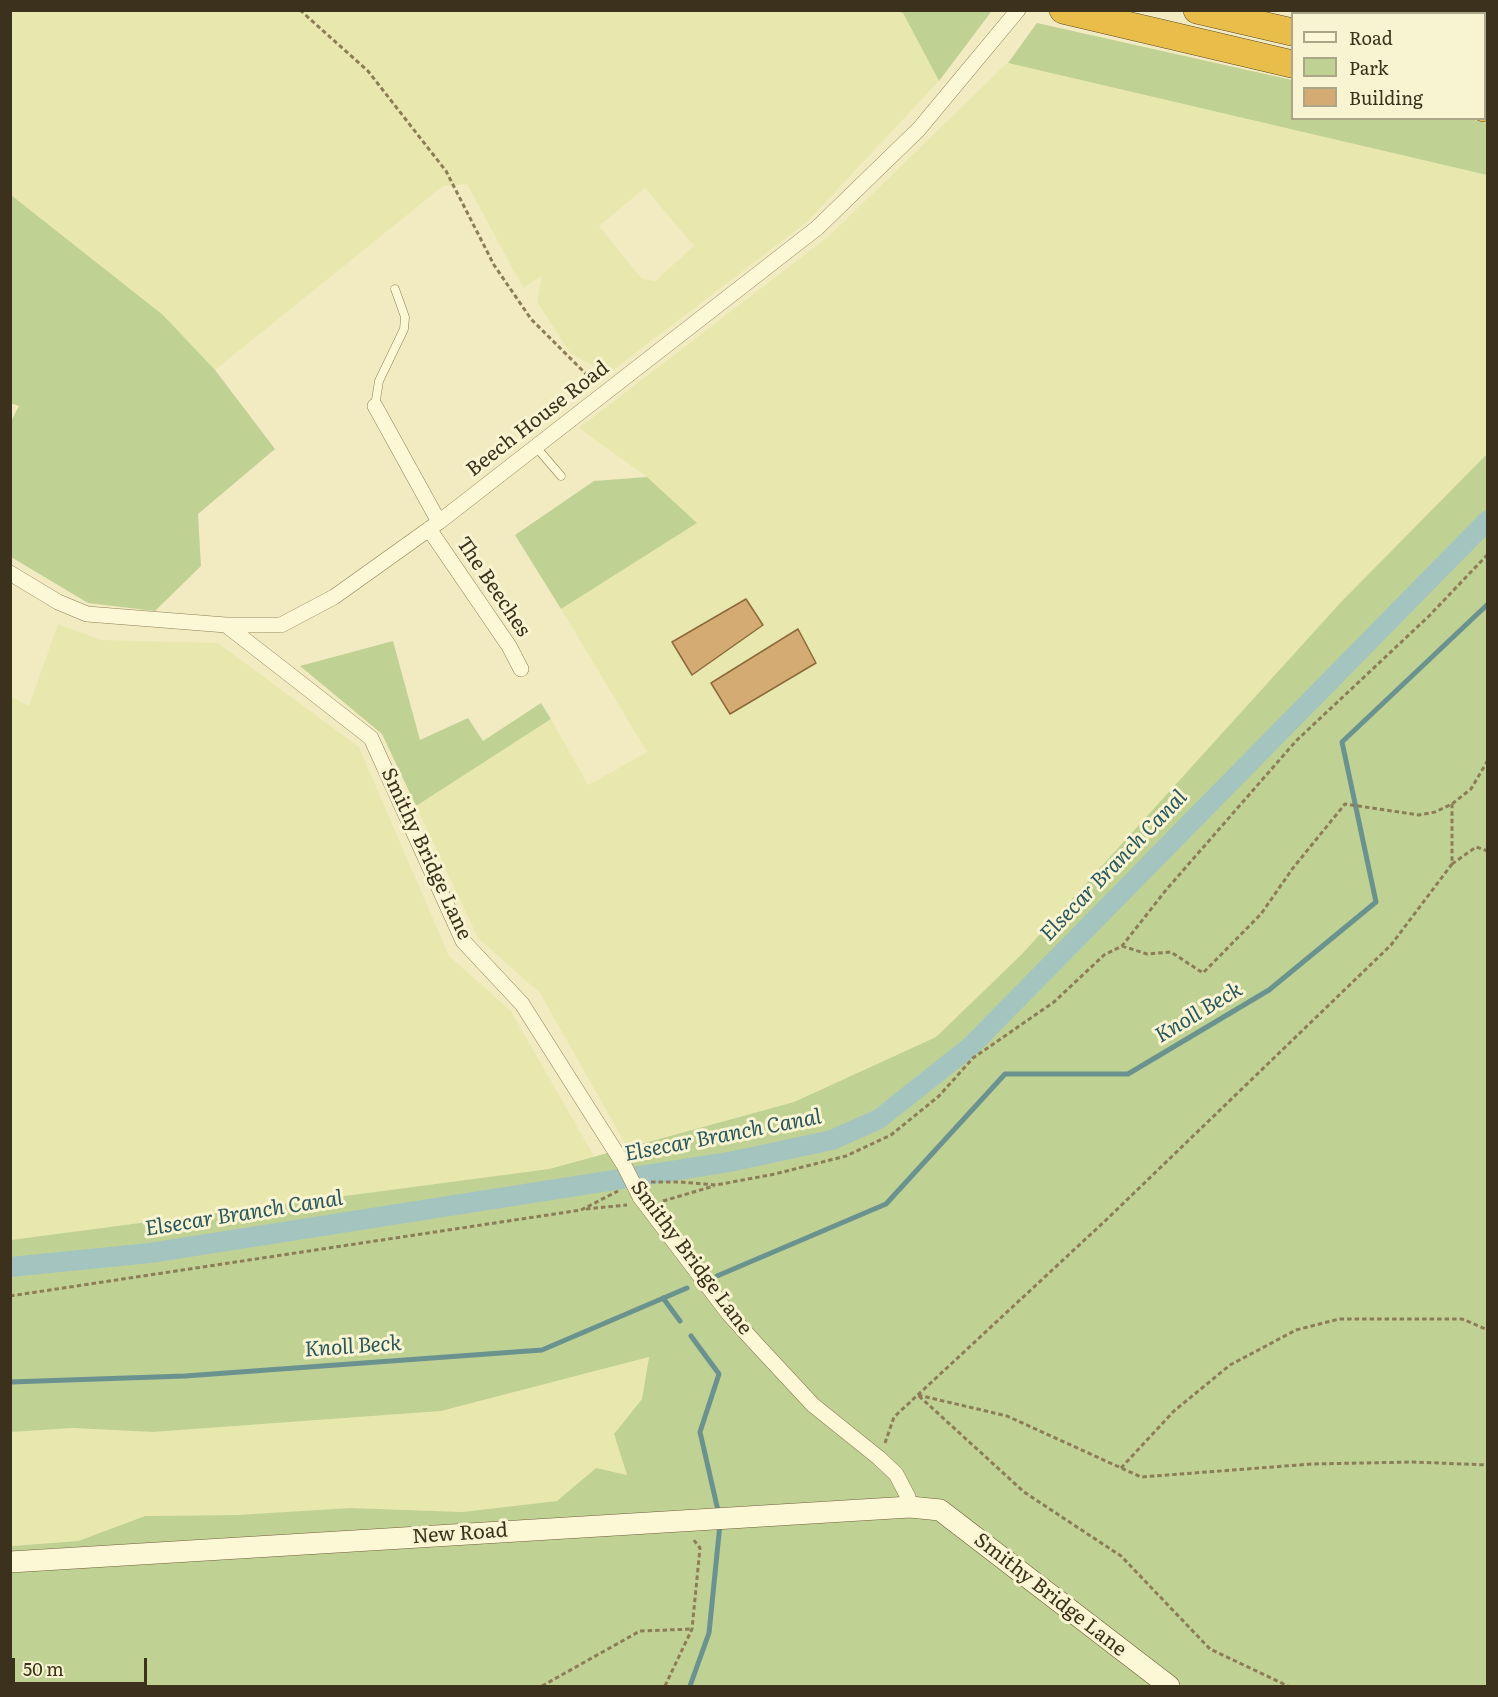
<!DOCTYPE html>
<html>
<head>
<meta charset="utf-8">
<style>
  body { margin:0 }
  #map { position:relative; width:1498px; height:1697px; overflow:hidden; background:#f2ebc1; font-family:Literata,serif }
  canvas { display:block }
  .frame { position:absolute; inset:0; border:12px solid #3b311c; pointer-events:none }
  .legend { position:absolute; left:1291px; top:12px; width:195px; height:108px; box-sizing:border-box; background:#f8f4d1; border:2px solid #aca689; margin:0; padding:8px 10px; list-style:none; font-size:18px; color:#3b311c }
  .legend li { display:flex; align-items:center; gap:12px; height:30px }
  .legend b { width:30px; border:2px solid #aca689 }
  .scale { position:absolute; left:12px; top:1658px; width:135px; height:27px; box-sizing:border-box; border:3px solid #3b311c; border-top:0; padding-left:8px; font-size:18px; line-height:21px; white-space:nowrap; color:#3b311c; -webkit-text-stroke:4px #f8f4d1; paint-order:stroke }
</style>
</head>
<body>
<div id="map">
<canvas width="1498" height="1697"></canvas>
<div class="frame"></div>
<ul class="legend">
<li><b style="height:8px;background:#fcf7d5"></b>Road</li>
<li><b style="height:16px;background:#c0d194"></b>Park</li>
<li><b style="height:16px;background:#d3ab73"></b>Building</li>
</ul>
<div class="scale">50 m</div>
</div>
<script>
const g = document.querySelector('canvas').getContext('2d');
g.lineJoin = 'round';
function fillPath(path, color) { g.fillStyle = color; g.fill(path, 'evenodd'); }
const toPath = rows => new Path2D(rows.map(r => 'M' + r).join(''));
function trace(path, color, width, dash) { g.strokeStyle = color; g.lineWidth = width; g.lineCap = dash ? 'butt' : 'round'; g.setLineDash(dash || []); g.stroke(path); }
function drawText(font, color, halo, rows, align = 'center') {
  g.font = font + ' Literata,serif'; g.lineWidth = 6; g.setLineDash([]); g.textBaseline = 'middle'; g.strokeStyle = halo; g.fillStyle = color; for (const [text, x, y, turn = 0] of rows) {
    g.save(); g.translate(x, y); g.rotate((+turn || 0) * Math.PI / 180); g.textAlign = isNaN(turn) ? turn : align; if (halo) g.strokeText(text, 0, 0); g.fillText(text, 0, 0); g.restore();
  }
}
fillPath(toPath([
  [10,11,894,11,903,13,939,81,807,222,608,374,570,353,537,302,542,276,523,288,467,184,443,186,215,370,163,315,11,195],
  [645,188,694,246,655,281,642,279,599,226],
  [1007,63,1487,175,1487,454,1341,602,1022,954,936,1037,794,1102,627,1147,540,993,478,938,416,806,551,719,588,785,647,752,561,609,696,523,647,477,579,428,829,236],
  [58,624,101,640,218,643,359,747,449,956,511,1011,594,1156,549,1169,11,1240,10,696,29,706],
  [649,1357,642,1399,614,1434,627,1475,596,1468,557,1501,462,1512,350,1508,237,1515,145,1516,77,1541,11,1546,11,1432,73,1428,153,1432,441,1411]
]), '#e8e8ae');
fillPath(toPath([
  [984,10,991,12,939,81,903,13,894,11],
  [1334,11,1487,11,1487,46,1485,45,1484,14,1347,14],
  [1037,23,1292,80,1292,118,1465,118,1487,123,1487,175,1008,63],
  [11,195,163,315,215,370,275,449,198,514,201,566,155,611,88,603,11,557,11,421,19,406,10,403],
  [1487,454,1487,1686,11,1686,11,1546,78,1541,145,1516,237,1515,350,1508,462,1512,557,1501,596,1468,627,1475,614,1434,642,1399,649,1357,441,1411,153,1432,73,1428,11,1432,11,1240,549,1169,794,1102,936,1037,1022,954,1341,602],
  [647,477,697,523,561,609,515,535,594,481],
  [393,641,420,740,468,718,483,741,541,703,551,719,416,806,382,734,300,666]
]), '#c0d194');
trace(toPath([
  [717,1276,886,1204,1005,1074,1128,1074,1269,990,1376,902,1342,742,1488,604],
  [663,1298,680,1321],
  [691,1336,719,1374,700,1432,719,1515],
  [10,1382,185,1376,542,1350,687,1288],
  [690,1686,709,1633,720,1524]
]), '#6a9390', 5);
trace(toPath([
  [10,1267,150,1253,729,1162,832,1140,879,1119,971,1046,1488,520]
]), '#a4c4c0', 20);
const building = toPath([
  [746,599,763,625,692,675,672,642,746,599],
  [798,629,816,663,730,714,711,683,798,629]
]);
fillPath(building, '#d3ab73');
trace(building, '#8e6a3a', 1.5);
const lane = toPath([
  [375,406,379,381,404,329,405,317,395,289],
  [536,447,561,476]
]);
const street = toPath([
  [375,406,439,522],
  [429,529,509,646,521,669],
  [10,573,58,602,87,614,226,625,281,625,334,597,439,522,817,228,919,129,1018,10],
  [226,625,371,738,463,941,522,1004,624,1165],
  [640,1197,728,1313,759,1347,813,1405,879,1458,896,1474,908,1497,910,1507]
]);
const secondary = toPath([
  [10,1562,910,1507,940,1510,1169,1686]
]);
const highway = toPath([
  [1063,10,1292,64],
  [1197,10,1292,32],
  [1484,75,1488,76],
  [1484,108,1488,108]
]);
trace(lane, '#8d7d57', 9);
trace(street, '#8d7d57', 16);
trace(secondary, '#6f5d3a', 22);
trace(highway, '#5a492b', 28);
trace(toPath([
  [300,10,368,71,446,171,494,265,531,319,594,382],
  [1452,864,1476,847,1488,851],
  [1122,946,1147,954,1171,952,1203,973,1261,914,1293,868,1345,804,1419,815,1435,812,1452,804,1471,789,1488,760],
  [651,1182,680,1182,716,1185,775,1174,846,1156,891,1135,939,1096,973,1058,1054,1002,1104,955,1122,946,1166,890,1296,741,1429,616,1488,554],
  [663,1201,714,1186],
  [586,1209,627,1205],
  [10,1296,581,1210,618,1191],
  [918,1395,1007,1416,1141,1477,1312,1464,1413,1462,1488,1465],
  [919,1396,1024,1492,1121,1556,1210,1649,1288,1686],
  [885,1443,894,1417,1105,1221,1391,945,1452,864,1452,804],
  [1121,1468,1174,1411,1230,1365,1296,1330,1339,1319,1462,1319,1488,1330],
  [542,1686,640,1631,692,1629],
  [665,1686,692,1629,700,1548,693,1539]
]), '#8d7d57', 3, [4.5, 3]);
trace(lane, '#fcf7d5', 8);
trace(street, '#fcf7d5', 15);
trace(secondary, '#fcf7d5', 21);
trace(highway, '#e9bd4a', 27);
const streetBridge = toPath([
  [624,1165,640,1197]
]);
trace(streetBridge, '#8d7d57', 16, []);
trace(streetBridge, '#fcf7d5', 15);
drawText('20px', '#3b311c', '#f8f4d1', [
  ["Beech House Road",538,419,-38],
  ["The Beeches",493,587,56],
  ["Smithy Bridge Lane",426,854,65],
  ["Smithy Bridge Lane",691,1258,53],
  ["New Road",460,1534,-4],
  ["Smithy Bridge Lane",1050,1595,38]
]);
drawText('italic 21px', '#2a575d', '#f8f4d1', [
  ["Elsecar Branch Canal",1114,866,-46],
  ["Knoll Beck",1199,1013,-31],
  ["Elsecar Branch Canal",723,1136,-11],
  ["Elsecar Branch Canal",244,1214,-9],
  ["Knoll Beck",353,1347,-4]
]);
</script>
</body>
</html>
